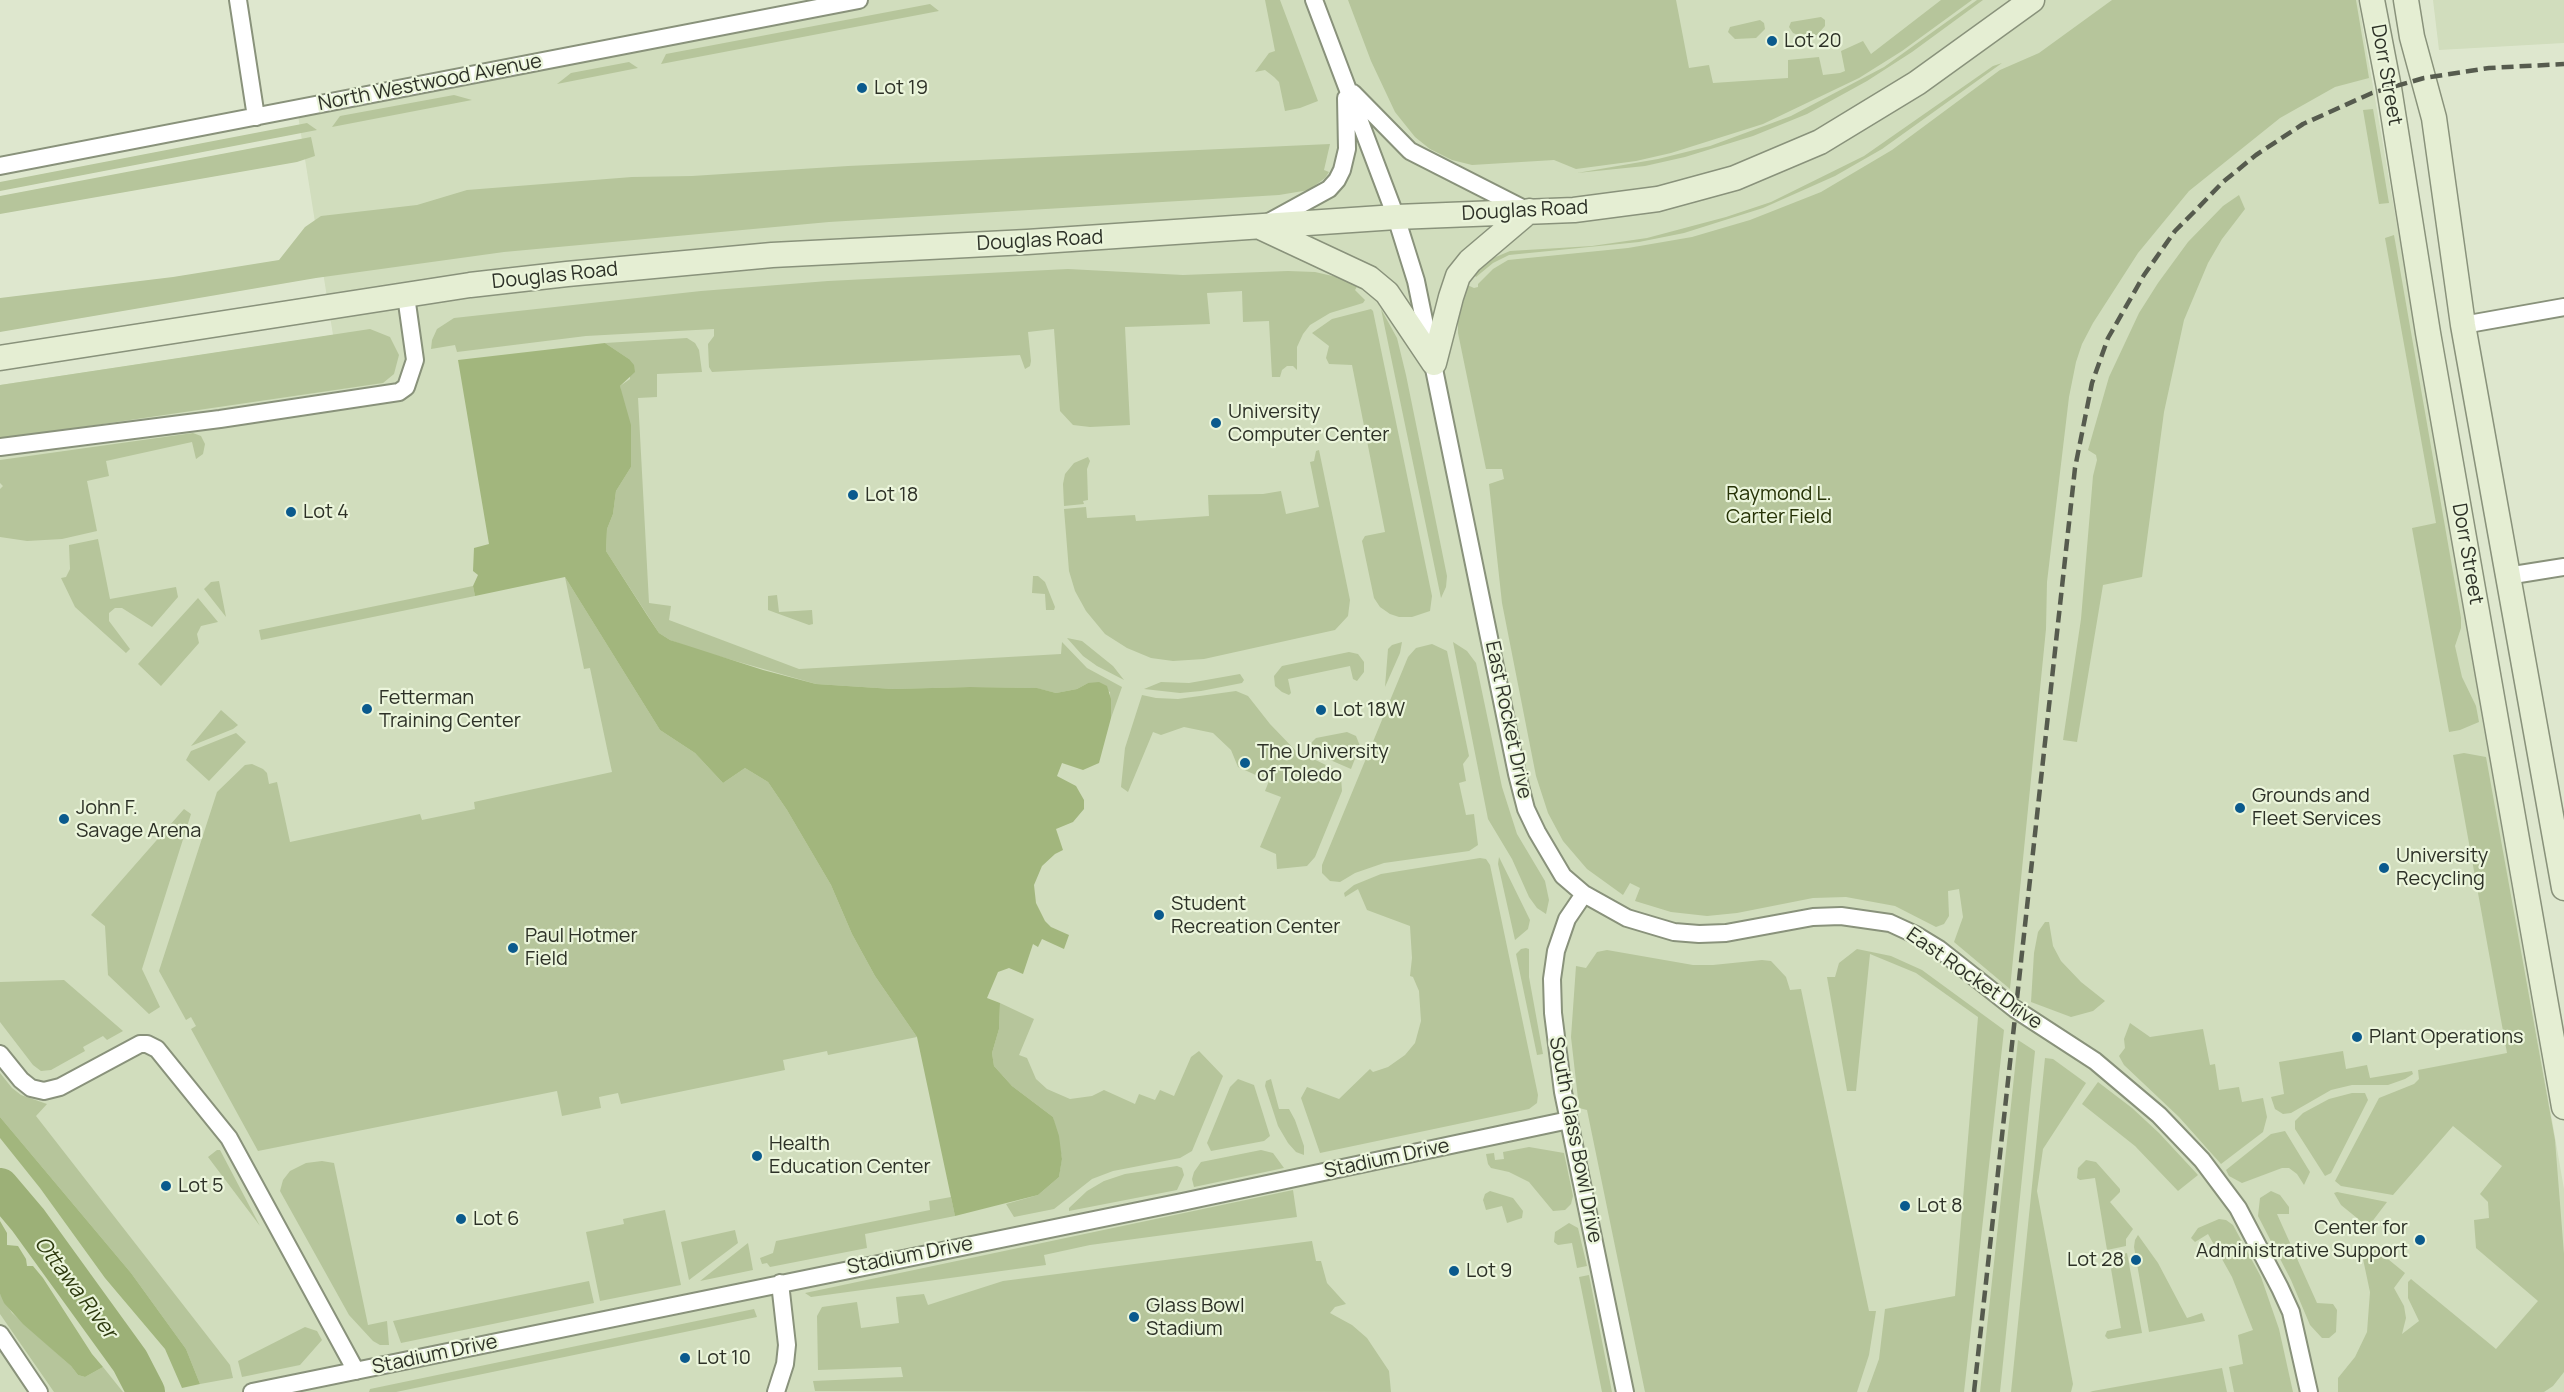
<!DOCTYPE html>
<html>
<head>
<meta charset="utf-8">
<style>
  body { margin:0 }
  canvas { display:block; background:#dee7ce }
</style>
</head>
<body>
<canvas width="2564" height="1392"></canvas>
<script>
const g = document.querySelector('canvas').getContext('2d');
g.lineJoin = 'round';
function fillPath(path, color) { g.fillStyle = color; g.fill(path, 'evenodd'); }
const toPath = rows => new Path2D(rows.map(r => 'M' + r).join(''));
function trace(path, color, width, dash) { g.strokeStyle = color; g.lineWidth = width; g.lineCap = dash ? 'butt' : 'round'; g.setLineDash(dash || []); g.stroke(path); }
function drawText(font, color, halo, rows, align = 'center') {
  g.font = font + ' Manrope,sans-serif'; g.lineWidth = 4.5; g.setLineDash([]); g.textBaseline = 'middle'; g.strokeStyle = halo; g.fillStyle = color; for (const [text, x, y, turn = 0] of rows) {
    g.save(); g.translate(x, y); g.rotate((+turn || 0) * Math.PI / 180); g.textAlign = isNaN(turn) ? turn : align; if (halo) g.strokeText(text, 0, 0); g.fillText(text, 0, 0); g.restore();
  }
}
fillPath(toPath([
  [858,0,2358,0,2564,1189,2564,1392,0,1392,0,385,333,335,297,109],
  [2433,0,2564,0,2564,43,2439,50]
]), '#d1ddbd');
fillPath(toPath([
  [1265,0,1280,0,1318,101,1300,108,1285,111,1279,82,1274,77,1265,70,1255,72,1269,53,1275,51],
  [1348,0,1676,0,1689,68,1709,65,1713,83,1788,78,1788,60,1819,57,1823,75,1840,73,1845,71,1841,51,1863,41,1871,54,1941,0,1972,0,1902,51,1859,78,1763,124,1671,153,1636,161,1576,169,1554,160,1472,165,1452,160,1430,149,1415,137,1395,112,1371,61],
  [1977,0,1983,0,1912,52,1867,81,1807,114,1753,136,1685,157,1645,166,1577,173,1658,159,1710,146,1791,116,1884,67],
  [2112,0,2356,0,2369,78,2335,87,2280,118,2189,191,2138,253,2093,323,2082,344,2076,362,2069,397,2047,582,2046,629,2010,989,1954,942,1963,917,1959,889,1948,891,1949,916,1944,924,1936,927,1895,906,1846,897,1813,898,1737,913,1707,916,1671,912,1635,901,1640,888,1630,883,1623,895,1587,869,1563,841,1548,813,1536,776,1502,603,1489,484,1504,479,1502,469,1486,469,1458,333,1458,317,1465,284,1474,288,1478,287,1478,284,1493,269,1508,260,1628,248,1692,237,1750,220,1821,192,1892,150,2000,70,2039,53],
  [930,4,939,11,661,64,666,54],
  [1821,17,1825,20,1825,26,1817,35,1798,35,1793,33,1789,27,1791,22],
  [1760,20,1764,23,1765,29,1756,38,1735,39,1728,32,1730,27],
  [629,62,638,68,557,84,571,73],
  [2002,63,1882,149,1835,176,1763,208,1684,233,1639,242,1509,255,1493,263,1476,277,1474,275,1491,259,1510,251,1592,246,1647,238,1726,217,1771,202,1864,156,1993,66],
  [454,95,472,100,332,127,340,116],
  [2373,109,2389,203,2379,204,2363,110],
  [307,123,317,130,0,191,0,182],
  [311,137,315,156,297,162,0,214,0,196],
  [1330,144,1324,170,1329,172,1325,178,1309,190,1279,195,829,222,504,252,316,278,0,332,0,298,173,277,279,260,305,227,321,216,417,205,467,190,632,177,692,176,848,166],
  [2239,195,2245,209,2222,239,2208,263,2184,320,2164,412,2142,577,2103,585,2077,742,2063,740,2081,619,2093,476,2097,460,2096,455,2088,450,2109,377,2139,313,2158,283,2188,242,2223,206],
  [2394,235,2461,618,2461,628,2455,646,2462,677,2476,706,2479,722,2460,730,2449,732,2412,528,2436,523,2385,238],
  [1068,269,1183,275,1288,271,1315,272,1350,280,1358,285,1355,290,1365,300,1363,303,1330,313,1310,325,1303,334,1297,347,1297,370,1293,366,1287,366,1282,370,1280,377,1272,377,1269,321,1243,322,1242,291,1207,293,1210,324,1125,327,1130,425,1090,427,1073,425,1060,411,1054,329,1028,332,1031,361,1030,366,1025,369,1020,355,712,372,709,367,708,344,714,336,714,329,586,336,457,352,455,345,431,349,432,340,437,329,454,318,701,291,828,281],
  [1371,309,1373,311,1432,596,1430,611,1412,617,1399,617,1390,614,1380,607,1374,598,1362,541,1365,536,1385,532,1352,365,1329,364,1326,358,1329,346,1312,333,1332,319],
  [1381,309,1397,338,1406,375,1447,576,1446,587,1441,598],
  [370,329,390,337,399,355,394,374,383,383,0,439,0,385],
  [687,338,695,343,699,350,702,372,657,374,657,397,638,398,649,603,671,606,669,620,799,669,1061,654,1062,642,1087,668,1122,687,1111,718,1110,692,1088,683,1077,689,1056,693,1036,688,970,687,893,689,816,684,697,650,670,640,659,633,606,551,607,529,613,514,616,491,631,467,620,386,630,379,629,359,605,343],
  [193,433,201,436,205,444,203,454,196,459,192,442,106,461,109,476,87,481,97,531,62,539,27,541,0,537,0,489,3,486,0,483,0,460],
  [1319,450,1350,600,1348,616,1335,630,1204,659,1173,661,1151,658,1127,648,1105,634,1086,611,1075,591,1069,571,1064,509,1086,507,1087,518,1135,515,1136,521,1209,516,1208,495,1263,494,1281,491,1286,514,1319,507,1310,462,1314,461,1316,451],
  [1088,457,1090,461,1087,469,1088,500,1083,501,1084,504,1064,506,1063,484,1065,474,1074,463],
  [98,539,110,599,176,587,178,597,152,627,122,608,115,608,109,613,109,621,130,649,126,653,75,607,61,578,66,577,70,569,69,545],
  [1033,576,1038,576,1045,582,1055,607,1054,610,1046,610,1045,594,1032,593],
  [565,577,660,730,695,753,723,783,745,768,768,782,787,810,831,885,852,934,875,976,917,1037,828,1055,827,1051,783,1060,785,1070,621,1104,618,1093,599,1097,601,1108,562,1116,557,1091,258,1151,191,1029,196,1026,191,1017,186,1020,159,971,217,792,245,765,252,764,263,769,267,773,269,784,277,782,290,842,420,814,422,820,475,809,474,802,612,772,590,668,584,669],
  [219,581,226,617,204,589,211,582],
  [473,586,475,596,261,640,259,630],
  [777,595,779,612,812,610,813,624,809,625,768,610,768,596],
  [198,598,218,622,201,626,197,634,199,643,161,686,138,664],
  [1067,638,1082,641,1113,666,1124,680,1097,666,1083,656],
  [1402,642,1400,653,1385,687,1388,649,1392,645],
  [1453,642,1467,651,1476,663,1502,787,1517,834,1545,881,1549,900,1546,914,1537,908,1529,897,1512,859,1488,819],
  [1432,644,1447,651,1469,756,1463,764,1466,781,1459,783,1466,815,1474,814,1478,845,1469,851,1384,863,1355,873,1340,882,1330,881,1322,873,1322,865,1408,657,1416,648],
  [1349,652,1358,654,1364,662,1364,672,1357,681,1353,679,1350,666,1288,679,1291,693,1289,695,1282,692,1275,686,1274,676,1282,666],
  [1240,674,1244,680,1242,683,1201,691,1180,693,1144,689,1161,682,1189,683],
  [1236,691,1248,696,1270,724,1295,750,1334,769,1341,777,1342,791,1315,857,1307,866,1277,869,1276,854,1260,847,1281,797,1265,791,1269,781,1238,767,1231,750,1213,733,1184,727,1161,735,1153,732,1128,792,1121,787,1125,748,1142,695,1156,698,1178,699],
  [221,710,238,725,233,729,191,746],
  [1347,732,1356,736,1360,746,1351,769,1314,753,1311,748,1312,742,1316,738],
  [236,733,246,742,209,781,186,760,191,751],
  [2464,753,2486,757,2555,1140,2564,1254,2564,1372,2553,1386,2544,1392,2338,1392,2338,1378,2355,1357,2367,1332,2370,1292,2363,1259,2372,1246,2405,1273,2394,1288,2404,1306,2406,1318,2402,1334,2419,1321,2408,1298,2408,1282,2411,1279,2496,1349,2538,1301,2476,1248,2474,1220,2489,1218,2488,1202,2480,1194,2502,1166,2453,1126,2393,1195,2341,1186,2335,1181,2379,1098,2414,1084,2419,1079,2418,1070,2507,1053,2453,755],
  [184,809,191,814,142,969,160,1007,149,1014,108,975,105,926,91,915],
  [1499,857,1530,920,1528,929,1515,940,1498,864],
  [1480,858,1486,859,1490,865,1538,1095,1537,1103,1529,1109,1320,1153,1301,1098,1307,1087,1339,1099,1370,1069,1373,1072,1388,1067,1405,1055,1415,1043,1421,1021,1419,991,1413,977,1410,976,1412,958,1410,926,1367,910,1358,889,1345,897,1344,893,1354,885,1381,874],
  [2045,922,2049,922,2053,946,2061,961,2081,982,2105,1001,2093,1011,2071,1017,2031,1002,2034,953,2038,932],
  [1526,948,1529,949,1529,977,1543,1054,1537,1055,1516,954,1521,949],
  [1857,949,1891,956,1922,970,2004,1030,1964,1392,1867,1392,1879,1359,1885,1309,1955,1296,1978,1017,1916,973,1870,954,1856,1091,1847,1091,1827,977,1835,977,1839,963],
  [1607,950,1693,965,1713,965,1762,960,1771,961,1786,977,1790,990,1801,989,1869,1311,1876,1311,1869,1355,1857,1392,1645,1392,1587,1110,1579,1108,1571,1037,1576,966,1586,968,1597,952],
  [64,980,123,1031,107,1040,103,1036,83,1047,85,1051,51,1070,41,1071,33,1065,0,1022,0,982],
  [1000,1003,1034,1019,1019,1055,1027,1058,1036,1079,1047,1089,1070,1099,1092,1096,1104,1090,1135,1104,1139,1094,1155,1100,1160,1090,1174,1096,1191,1057,1199,1051,1223,1076,1192,1151,1180,1158,1113,1171,1092,1179,1054,1209,1014,1217,1006,1204,1038,1195,1059,1177,1062,1158,1053,1117,1012,1086,994,1066,992,1053,999,1029],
  [2130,1023,2150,1037,2203,1029,2210,1065,2215,1064,2219,1090,2239,1087,2242,1102,2263,1098,2267,1117,2263,1132,2221,1164,2179,1117,2124,1065,2119,1056,2125,1048,2124,1039],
  [2018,1040,2035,1051,2000,1392,1980,1392],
  [2343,1051,2346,1069,2367,1065,2370,1078,2412,1071,2413,1074,2405,1079,2388,1085,2352,1085,2331,1090,2291,1113,2283,1114,2275,1109,2271,1097,2284,1094,2279,1062],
  [2045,1058,2053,1059,2086,1083,2043,1149,2037,1191,2073,1384,2071,1392,2011,1392],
  [0,1073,12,1088,21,1095,47,1104,36,1116,230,1365,233,1378,200,1384,186,1349,131,1273,0,1117],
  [1238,1079,1254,1085,1270,1136,1264,1141,1211,1151,1207,1143,1230,1087],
  [1271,1079,1279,1109,1289,1109,1295,1120,1304,1146,1304,1155,1296,1152,1288,1143,1278,1126,1265,1086,1266,1081],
  [2098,1082,2132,1108,2159,1133,2198,1175,2178,1191,2135,1146,2082,1104],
  [2352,1093,2365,1093,2368,1100,2331,1173,2325,1176,2295,1129,2295,1121,2303,1113,2329,1099],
  [2285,1131,2310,1172,2304,1185,2297,1174,2289,1168,2282,1168,2242,1183,2229,1176,2226,1170,2271,1134],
  [1529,1147,1564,1153,1573,1196,1571,1204,1565,1210,1553,1211,1529,1182,1509,1172,1491,1168,1488,1164,1486,1154,1494,1153,1495,1160,1504,1159,1503,1152],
  [217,1150,220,1150,260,1226,208,1157],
  [1261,1150,1273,1153,1284,1168,1194,1187,1192,1179,1194,1172,1201,1162],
  [2086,1160,2096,1162,2120,1189,2120,1192,2110,1202,2133,1229,2126,1239,2126,1246,2107,1250,2095,1178,2080,1180,2077,1178,2078,1168],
  [322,1161,334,1163,368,1325,387,1321,389,1345,380,1345,373,1341,349,1315,280,1191,283,1180,290,1171,306,1163],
  [1177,1166,1182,1168,1184,1175,1177,1190,1069,1211,1069,1208,1087,1191,1104,1181,1125,1174],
  [1293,1190,1297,1217,1090,1245,1044,1255,1046,1265,1016,1269,811,1297,805,1293],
  [1490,1191,1513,1198,1523,1211,1522,1218,1507,1223,1502,1206,1486,1210,1483,1200,1485,1194],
  [2271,1191,2280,1195,2289,1207,2289,1214,2277,1214,2317,1303,2333,1304,2337,1310,2336,1332,2329,1338,2322,1338,2310,1325,2291,1280,2258,1216,2260,1198],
  [2337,1192,2387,1202,2368,1227,2341,1205,2334,1193],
  [951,1197,955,1216,865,1234,867,1248,770,1267,767,1263,762,1264,760,1258,773,1253,776,1241,930,1210,929,1201],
  [665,1210,681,1285,600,1301,586,1232,624,1224,623,1219],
  [2219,1219,2226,1220,2233,1225,2261,1277,2279,1329,2293,1392,2234,1392,2229,1367,2243,1364,2238,1335,2253,1330,2232,1277,2208,1234,2195,1242,2191,1238,2198,1228],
  [1569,1223,1578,1228,1587,1266,1577,1268,1572,1243,1558,1245,1554,1242,1555,1232],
  [735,1230,738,1243,689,1280,681,1242],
  [2138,1235,2158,1263,2187,1318,2202,1313,2205,1321,2149,1332,2134,1247,2135,1240],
  [1312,1241,1316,1261,1321,1261,1327,1283,1346,1304,1335,1307,1330,1313,1352,1325,1367,1338,1389,1371,1391,1392,815,1391,813,1381,903,1377,901,1367,818,1370,817,1316,822,1307,857,1302,861,1328,899,1323,896,1297,924,1294,928,1305,1003,1281],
  [748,1243,753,1270,700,1281],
  [2127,1253,2142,1333,2108,1339,2105,1336,2107,1331,2121,1328,2109,1257],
  [1589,1275,1612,1392,1602,1392,1579,1277],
  [589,1281,594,1303,401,1343,393,1321],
  [0,1294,12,1313,71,1366,78,1375,85,1377,103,1367,123,1392,54,1392,0,1314],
  [754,1309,757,1317,396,1392,369,1392,370,1389],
  [305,1327,317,1331,322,1340,300,1365,242,1377,238,1361],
  [2222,1368,2227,1392,2090,1392,2093,1391]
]), '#b6c59b');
fillPath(toPath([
  [605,343,629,359,634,365,635,372,620,386,631,425,631,467,616,491,613,514,607,529,606,551,647,615,659,633,670,640,763,670,816,684,893,689,970,687,1037,688,1056,693,1077,689,1088,683,1099,682,1107,686,1111,699,1111,718,1099,763,1083,770,1062,763,1057,776,1076,786,1084,800,1084,809,1073,822,1056,829,1063,850,1055,854,1042,866,1034,885,1036,903,1045,921,1051,927,1069,935,1064,949,1042,939,1038,947,1033,944,1023,974,1009,968,998,972,987,998,1000,1003,999,1029,992,1053,994,1066,1012,1086,1053,1117,1059,1136,1062,1159,1059,1177,1038,1195,955,1216,917,1037,875,976,852,934,831,885,787,810,768,782,745,768,723,783,695,753,660,730,565,577,475,596,473,586,478,575,473,571,474,548,489,544,458,360],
  [0,1117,131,1273,186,1349,200,1384,182,1388,165,1349,105,1278,40,1188,0,1138],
  [0,1221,7,1233,7,1245,18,1246,26,1259,27,1266,33,1266,43,1278,92,1354,103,1367,85,1377,78,1375,71,1366,23,1324,4,1303,0,1294]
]), '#a2b67d');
trace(toPath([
  [0,1187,28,1220,130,1361,146,1392]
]), '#9cb077', 38);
const street = toPath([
  [238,0,256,117],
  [1314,0,1396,217,1416,281,1517,774,1526,809,1537,832,1563,876,1584,894,1627,918,1674,932,1699,934,1726,933,1813,917,1841,916,1890,923,1916,935,1939,949,2015,1009,2095,1061,2159,1115,2202,1160,2238,1208,2280,1288,2291,1312,2309,1392],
  [1353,93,1410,151,1526,210],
  [0,166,859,0],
  [1267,223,1329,189,1337,180,1342,170,1347,149,1346,98],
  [2463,325,2564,307],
  [0,447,220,419,399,392,406,387,415,360,406,296],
  [2507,576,2564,567],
  [1584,894,1567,919,1556,951,1552,979,1553,1013,1563,1092,1625,1392],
  [0,1054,21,1080,31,1088,44,1091,60,1087,140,1044,147,1044,157,1049,229,1138,356,1371],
  [0,1334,39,1392],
  [252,1392,1182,1202,1569,1120],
  [776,1392,785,1364,787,1345,780,1283]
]);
const secondary = toPath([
  [2372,0,2389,88,2428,333,2564,1107],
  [2406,0,2412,37,2434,118,2463,325,2564,888],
  [1260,227,1369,278,1387,293,1434,363],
  [0,358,470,285,567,274,772,255,1027,242,1396,217,1574,210,1658,199,1735,178,1820,142,1917,83,2032,0],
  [1434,363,1451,297,1458,276,1470,261,1529,211]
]);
trace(street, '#89927b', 20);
trace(secondary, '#89927b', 27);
trace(street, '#fff', 16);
trace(secondary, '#e5eed3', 24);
trace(toPath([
  [1974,1392,2075,468,2092,383,2108,338,2144,275,2175,231,2194,212,2223,182,2256,155,2303,124,2372,93,2424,78,2489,68,2564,64]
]), '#565b4e', 4.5, [12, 6]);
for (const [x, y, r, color] of [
  [1772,41,6,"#0a5a8d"],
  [862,88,6,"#0a5a8d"],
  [1216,423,6,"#0a5a8d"],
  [853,495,6,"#0a5a8d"],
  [291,512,6,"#0a5a8d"],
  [367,709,6,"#0a5a8d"],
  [1321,710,6,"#0a5a8d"],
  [1245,763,6,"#0a5a8d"],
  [2240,808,6,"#0a5a8d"],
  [64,819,6,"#0a5a8d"],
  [2384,868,6,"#0a5a8d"],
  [1159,915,6,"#0a5a8d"],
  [513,948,6,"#0a5a8d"],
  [2357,1037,6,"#0a5a8d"],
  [757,1156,6,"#0a5a8d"],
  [166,1186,6,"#0a5a8d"],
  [1905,1206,6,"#0a5a8d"],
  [461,1219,6,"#0a5a8d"],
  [2420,1240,6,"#0a5a8d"],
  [2136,1260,6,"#0a5a8d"],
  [1454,1271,6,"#0a5a8d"],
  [1134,1317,6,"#0a5a8d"],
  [685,1358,6,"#0a5a8d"]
]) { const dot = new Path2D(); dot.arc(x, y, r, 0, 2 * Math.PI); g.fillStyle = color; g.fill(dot); trace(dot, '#ebf5db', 2); }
drawText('20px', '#2d3127', '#ebf5db', [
  ["Lot 20",1784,41],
  ["Lot 19",874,88],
  ["University",1228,412],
  ["Computer Center",1228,435],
  ["Lot 18",865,495],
  ["Lot 4",303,512],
  ["Fetterman",379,698],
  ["Training Center",379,721],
  ["Lot 18W",1333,710],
  ["The University",1257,752],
  ["of Toledo",1257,775],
  ["Grounds and",2252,796],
  ["Fleet Services",2252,819],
  ["John F.",76,808],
  ["Savage Arena",76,831],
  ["University",2396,856],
  ["Recycling",2396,879],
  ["Student",1171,904],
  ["Recreation Center",1171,927],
  ["Paul Hotmer",525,936],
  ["Field",525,959],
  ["Plant Operations",2369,1037],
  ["Health",769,1144],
  ["Education Center",769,1167],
  ["Lot 5",178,1186],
  ["Lot 8",1917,1206],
  ["Lot 6",473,1219],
  ["Center for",2408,1228,"right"],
  ["Administrative Support",2408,1251,"right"],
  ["Lot 28",2124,1260,"right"],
  ["Lot 9",1466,1271],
  ["Glass Bowl",1146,1306],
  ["Stadium",1146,1329],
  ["Lot 10",697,1358]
], 'left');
drawText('20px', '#2d3127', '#ebf5db', [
  ["Dorr Street",2386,75,80],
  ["North Westwood Avenue",430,83,-11],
  ["Douglas Road",1525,211,-3],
  ["Douglas Road",1040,241,-3],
  ["Douglas Road",555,276,-6],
  ["Dorr Street",2467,554,80],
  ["East Rocket Drive",1508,720,78],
  ["East Rocket Drive",1974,979,35],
  ["South Glass Bowl Drive",1575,1140,79],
  ["Stadium Drive",1387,1159,-12],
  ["Stadium Drive",910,1256,-11],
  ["Stadium Drive",435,1355,-12]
]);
drawText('20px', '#253105', '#ebf5db', [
  ["Raymond L.",1779,494],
  ["Carter Field",1779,517]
]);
drawText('italic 21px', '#2d390e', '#ebf5db', [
  ["Ottawa River",75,1288,53]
]);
</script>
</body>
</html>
